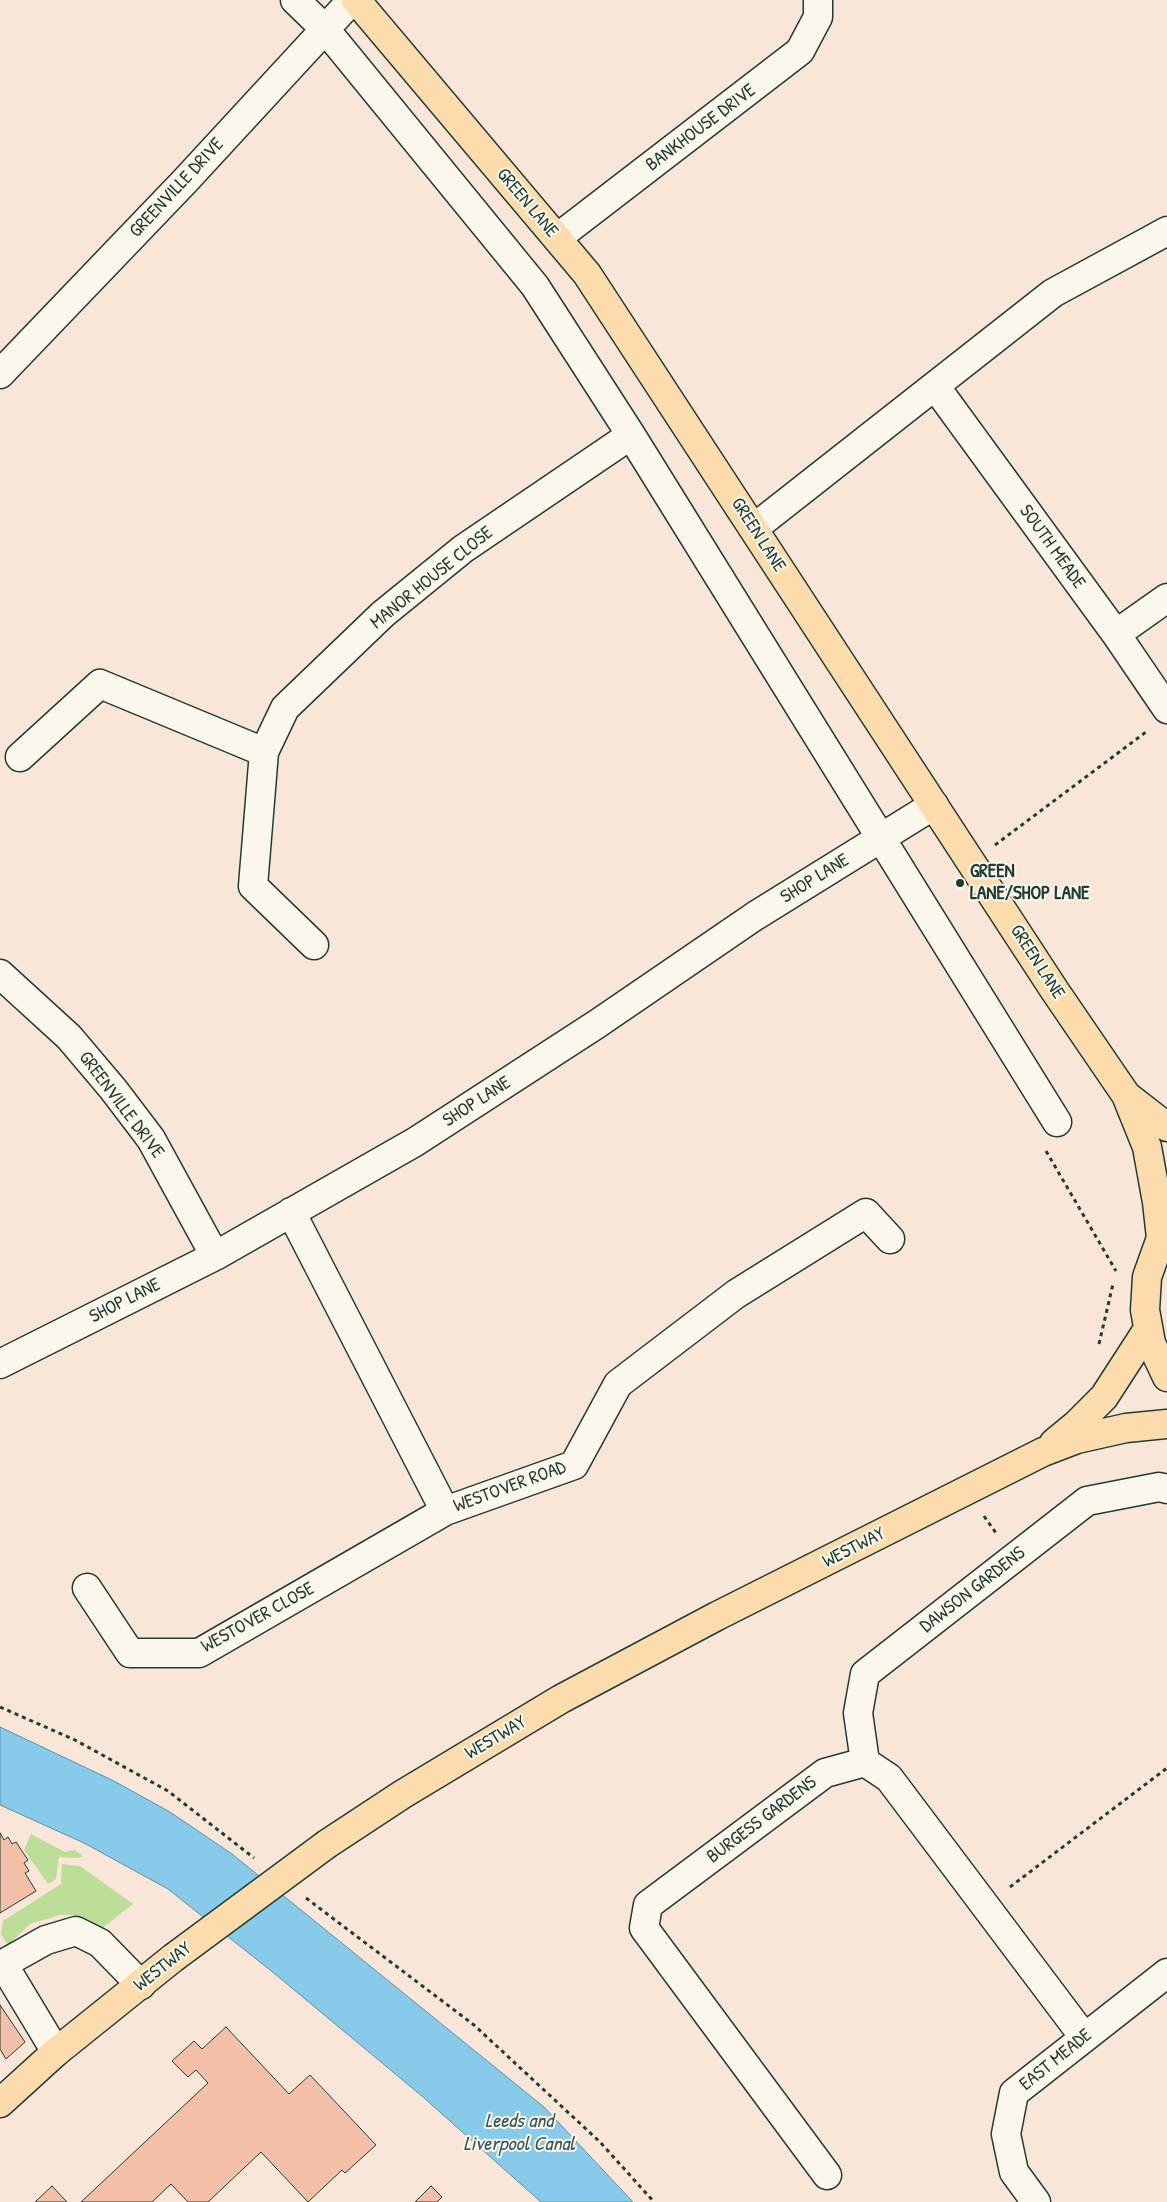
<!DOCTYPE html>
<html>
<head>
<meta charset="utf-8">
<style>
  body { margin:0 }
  canvas { display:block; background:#f9e6d8 }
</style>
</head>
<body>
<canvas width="1167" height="2202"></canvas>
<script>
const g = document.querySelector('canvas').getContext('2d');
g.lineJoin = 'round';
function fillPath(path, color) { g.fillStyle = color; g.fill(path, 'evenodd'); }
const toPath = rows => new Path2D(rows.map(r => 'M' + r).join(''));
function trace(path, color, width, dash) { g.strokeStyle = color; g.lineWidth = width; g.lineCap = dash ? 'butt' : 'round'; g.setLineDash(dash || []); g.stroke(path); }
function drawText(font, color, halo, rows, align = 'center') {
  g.font = font + ' "Patrick Hand",sans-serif'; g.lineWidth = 4; g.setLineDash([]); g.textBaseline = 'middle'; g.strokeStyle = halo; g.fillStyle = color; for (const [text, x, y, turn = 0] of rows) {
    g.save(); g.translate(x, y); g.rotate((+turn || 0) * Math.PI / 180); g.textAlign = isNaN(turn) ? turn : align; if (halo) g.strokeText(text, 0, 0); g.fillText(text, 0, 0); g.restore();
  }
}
fillPath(toPath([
  [31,1834,65,1852,75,1850,83,1856,79,1858,59,1857,56,1879,48,1884,24,1850],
  [62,1864,80,1866,133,1904,100,1930,89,1920,76,1915,60,1915,30,1924,9,1944,6,1943,1,1934,3,1921,61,1884]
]), '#bdde98');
const water = toPath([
  [0,1727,114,1781,170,1812,232,1854,544,2107,633,2202,541,2202,423,2097,275,1974,168,1889,84,1843,0,1805,0,1727]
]);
fillPath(water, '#88cae9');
trace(water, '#5e92a1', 1);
const building = toPath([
  [0,1833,4,1840,8,1837,12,1844,16,1842,28,1860,24,1863,29,1871,25,1873,36,1891,0,1913,0,1833],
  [0,2005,25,2042,6,2059,0,2049,0,2005],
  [226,2027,289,2094,310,2075,376,2145,345,2173,342,2170,308,2202,261,2152,208,2202,188,2202,171,2184,152,2202,81,2202,208,2083,196,2070,188,2077,172,2061,194,2041,202,2049,226,2027],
  [52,2186,67,2202,35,2202,52,2186],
  [431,2186,442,2197,437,2202,415,2202,431,2186]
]);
fillPath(building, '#f5c0a8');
trace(building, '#1f3d34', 1);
const minor = toPath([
  [295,0,325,29,535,286,631,435,1057,1122],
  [557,238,800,51,818,17,818,0],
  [0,374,185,181,352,0],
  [935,386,1116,634,1167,709],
  [754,528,1053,293,1167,231],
  [1116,634,1167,598],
  [20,757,100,684,264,752],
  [314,945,253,886,264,752,285,708,383,614,463,549,631,435],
  [0,974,69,1037,113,1089,151,1139,215,1256],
  [291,1212,445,1511,574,1465,618,1384,736,1294,866,1213,890,1239],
  [0,1364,215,1256,415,1142,597,1024,755,916,934,805],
  [87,1588,130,1653,199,1653,445,1511],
  [865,1762,858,1713,865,1674,1087,1501,1159,1487,1167,1489],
  [56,2052,3,1964,46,1940,76,1931,100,1943,141,1985],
  [827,2175,644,1928,648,1905,825,1773,865,1762,889,1778,1084,2037],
  [1036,2202,1014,2172,1006,2134,1014,2093,1167,1973]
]);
const major = toPath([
  [356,0,587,274,1055,991,1126,1095,1147,1147,1157,1202,1161,1238],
  [1127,1096,1167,1127],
  [1167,1229,1161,1238,1147,1277,1145,1310,1151,1343,1167,1377],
  [1054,1443,1077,1424,1104,1397,1148,1329],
  [327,1844,403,1794,561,1699,717,1616,1043,1452,1077,1439,1126,1428,1167,1424],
  [0,2103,56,2052,173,1958]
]);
trace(minor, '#1f3d34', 31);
trace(major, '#1f3d34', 31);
trace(toPath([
  [995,845,1146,732],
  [1046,1151,1116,1271],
  [1099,1344,1113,1284],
  [984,1516,996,1533],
  [0,1707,75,1740,168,1791,254,1858],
  [1010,1887,1167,1768],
  [306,1898,474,2025,600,2142,654,2202]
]), '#1f3d34', 3, [4, 4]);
trace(minor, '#fbf7ec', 28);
trace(major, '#fcdcac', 28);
const majorBridge = toPath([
  [173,1958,327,1844]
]);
trace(majorBridge, '#1f3d34', 31, []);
trace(majorBridge, '#fcdcac', 28);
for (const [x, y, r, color] of [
  [960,883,5,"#1f3d34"]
]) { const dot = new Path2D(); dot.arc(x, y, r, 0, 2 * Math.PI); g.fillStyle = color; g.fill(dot); trace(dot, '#fbf7ec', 2); }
drawText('19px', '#1f3d34', '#fbf7ec', [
  ["BANKHOUSE DRIVE",701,128,-37],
  ["GREENVILLE DRIVE",177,188,-47],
  ["GREEN LANE",527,203,50],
  ["GREEN LANE",758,535,57],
  ["SOUTH MEADE",1052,547,54],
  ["MANOR HOUSE CLOSE",432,578,-39],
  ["SHOP LANE",815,879,-32],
  ["GREEN LANE",1037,962,57],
  ["SHOP LANE",477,1102,-33],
  ["GREENVILLE DRIVE",121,1105,53],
  ["SHOP LANE",125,1301,-27],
  ["WESTOVER ROAD",510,1487,-20],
  ["WESTWAY",854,1548,-27],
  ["DAWSON GARDENS",973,1590,-38],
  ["WESTOVER CLOSE",258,1618,-29],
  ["WESTWAY",496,1738,-31],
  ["BURGESS GARDENS",762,1820,-37],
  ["WESTWAY",163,1967,-38],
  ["EAST MEADE",1056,2060,-39]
]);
drawText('bold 19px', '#1f3d34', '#fbf7ec', [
  ["GREEN",970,872],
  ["LANE/SHOP LANE",970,894]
], 'left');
drawText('italic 20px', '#345958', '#fbf7ec', [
  ["Leeds and",519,2122],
  ["Liverpool Canal",519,2145]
]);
</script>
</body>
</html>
